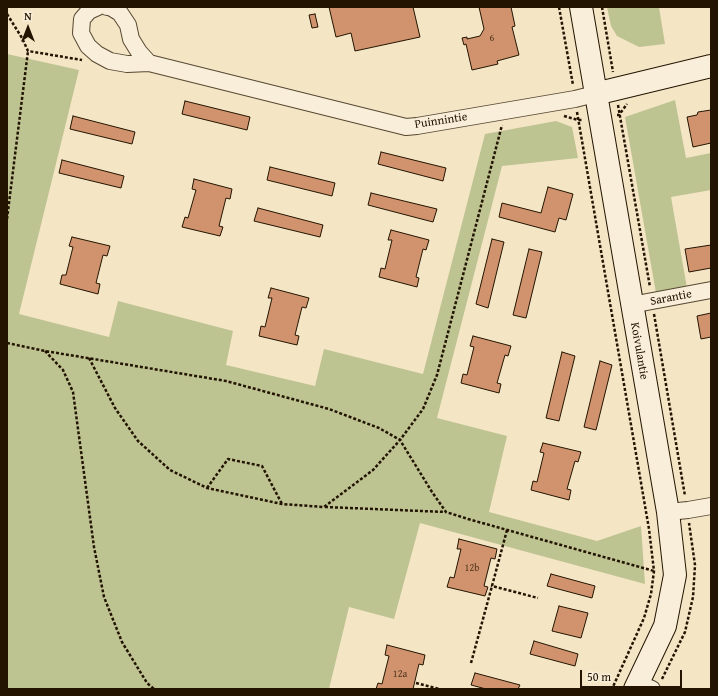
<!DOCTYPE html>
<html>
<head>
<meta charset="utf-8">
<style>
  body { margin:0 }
  #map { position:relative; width:718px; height:696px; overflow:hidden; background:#f4e5c5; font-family:"Gentium Book Plus",serif }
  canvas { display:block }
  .frame { position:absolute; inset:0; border:8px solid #221401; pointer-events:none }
  .north { position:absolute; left:8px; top:8px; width:40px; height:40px; -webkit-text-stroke:3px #f8eed9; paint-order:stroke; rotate:0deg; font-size:11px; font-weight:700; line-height:16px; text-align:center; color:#221401 }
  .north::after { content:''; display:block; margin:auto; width:14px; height:18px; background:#221401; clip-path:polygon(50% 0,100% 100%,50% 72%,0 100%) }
  .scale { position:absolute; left:580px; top:670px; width:102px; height:18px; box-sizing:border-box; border:2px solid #221401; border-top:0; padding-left:5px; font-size:12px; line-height:14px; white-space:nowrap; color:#221401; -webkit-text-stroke:3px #f8eed9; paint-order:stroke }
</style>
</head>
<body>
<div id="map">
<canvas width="718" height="696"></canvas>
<div class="frame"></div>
<div class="north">N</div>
<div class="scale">50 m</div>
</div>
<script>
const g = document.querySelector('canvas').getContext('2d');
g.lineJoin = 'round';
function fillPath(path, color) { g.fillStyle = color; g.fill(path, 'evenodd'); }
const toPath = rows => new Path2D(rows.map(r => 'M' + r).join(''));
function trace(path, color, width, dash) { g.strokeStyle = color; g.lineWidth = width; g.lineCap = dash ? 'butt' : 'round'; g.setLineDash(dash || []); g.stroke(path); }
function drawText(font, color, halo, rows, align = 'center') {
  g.font = font + ' "Gentium Book Plus",serif'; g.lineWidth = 3; g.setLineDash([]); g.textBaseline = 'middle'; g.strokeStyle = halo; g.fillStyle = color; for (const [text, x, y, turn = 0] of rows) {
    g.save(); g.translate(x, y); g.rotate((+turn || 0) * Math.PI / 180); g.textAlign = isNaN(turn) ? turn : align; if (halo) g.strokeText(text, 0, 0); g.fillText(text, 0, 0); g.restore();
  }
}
fillPath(toPath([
  [607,7,659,7,665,44,639,47,617,36,611,26],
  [7,54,79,70,19,314,109,337,118,301,233,331,226,365,315,386,324,349,423,374,485,134,556,121,572,127,578,158,502,166,437,418,507,436,489,512,597,541,641,526,645,584,420,523,394,619,349,607,329,689,7,689],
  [675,100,686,158,711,153,711,190,671,197,687,288,656,293,625,117]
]), '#bec392');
const building = toPath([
  [329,7,413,7,420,37,355,51,351,33,336,37,329,7],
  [479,7,511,7,515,26,512,27,519,55,497,61,498,64,472,70,466,44,464,45,462,38,467,37,467,39,480,36,484,29,479,7],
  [315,14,318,27,312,28,309,15,315,14],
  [185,101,250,117,247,130,182,114,185,101],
  [711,110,711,143,693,147,687,117,697,115,698,112,711,110],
  [73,116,135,132,132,144,70,129,73,116],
  [381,152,446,168,443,181,378,164,381,152],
  [62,160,124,176,121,188,59,173,62,160],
  [270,167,335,183,332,196,267,180,270,167],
  [194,179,232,189,230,199,226,198,219,226,223,227,220,236,182,227,185,217,188,218,196,190,192,189,194,179],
  [548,187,573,194,566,220,559,218,555,232,499,217,502,203,541,213,548,187],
  [371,193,437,209,433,222,368,205,371,193],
  [258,208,323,225,320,237,254,221,258,208],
  [391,230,429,240,426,250,423,249,416,277,419,278,417,287,379,277,381,268,385,269,392,240,388,240,391,230],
  [72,237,110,246,107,256,103,255,96,283,100,284,98,294,60,284,62,275,66,275,73,247,69,246,72,237],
  [492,239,504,242,488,308,476,304,492,239],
  [711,245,711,268,689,272,685,249,711,245],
  [529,249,542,252,526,318,513,315,529,249],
  [271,288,309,298,306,308,302,307,295,335,299,336,297,345,259,336,261,326,265,327,272,298,268,298,271,288],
  [711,313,711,337,701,339,697,316,711,313],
  [473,336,511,346,508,356,505,355,497,383,501,384,499,393,461,383,463,374,467,375,474,347,470,346,473,336],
  [562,352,575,356,559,421,546,418,562,352],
  [600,361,612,365,596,430,584,427,600,361],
  [543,443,581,452,578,462,575,461,567,489,571,490,569,500,531,490,533,481,537,482,544,453,540,452,543,443],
  [459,539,497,549,495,559,491,558,484,586,488,587,485,596,447,587,450,577,454,578,461,549,457,549,459,539],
  [551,574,595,586,592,598,547,586,551,574],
  [559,606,588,613,581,638,552,631,559,606],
  [534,641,578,654,575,666,530,654,534,641],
  [387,645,425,655,423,665,419,664,413,689,376,689,378,683,382,684,389,656,385,655,387,645],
  [475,673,520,685,518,689,486,689,471,685,475,673]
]);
fillPath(building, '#d0936d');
trace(building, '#221401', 1);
const street = toPath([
  [98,7,89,11,82,19,81,33,88,46,97,54,110,61,127,64,149,63,406,127,417,126,575,99,595,94],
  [107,7,110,7,120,13,128,25,131,39,139,52,149,63],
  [631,305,711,290],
  [668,512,688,510,711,506],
  [638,683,652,689]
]);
const secondary = toPath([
  [581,7,668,512,675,575,665,626,635,689],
  [595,94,711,66]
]);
trace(street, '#564832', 18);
trace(secondary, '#221401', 24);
trace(toPath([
  [559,7,573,85],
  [602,7,613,72],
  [7,14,22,38,28,51,82,60],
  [618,105,650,287],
  [577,112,649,529,654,571,651,594,644,618,612,689],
  [617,115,619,115,627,104],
  [564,116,578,120,583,120],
  [7,219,28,51],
  [654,314,685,496],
  [7,343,45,351,226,381,329,409,379,428,400,440,432,492,446,512,468,519,654,571],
  [45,351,63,370,73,392,94,547,104,597,122,642,147,683,154,689],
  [89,358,115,408,138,441,170,470,207,488,282,504,324,507,373,470,400,440,423,409,437,375,502,125],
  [207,488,228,459,262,466,282,504],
  [325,507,446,512],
  [507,530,492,586,538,598],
  [471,663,492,586],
  [662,679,685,632,693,597,695,565,689,523],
  [416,683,439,689]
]), '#221401', 2.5, [3, 2]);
trace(street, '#f8eed9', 16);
trace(secondary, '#f8eed9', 22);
drawText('10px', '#4e341c', null, [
  ["6",492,38],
  ["12b",472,568],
  ["12a",400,674]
]);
drawText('12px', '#221401', '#f8eed9', [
  ["Puinnintie",441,121,-9],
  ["Sarantie",671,298,-11],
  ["Koivulantie",639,351,80]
]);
</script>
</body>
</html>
